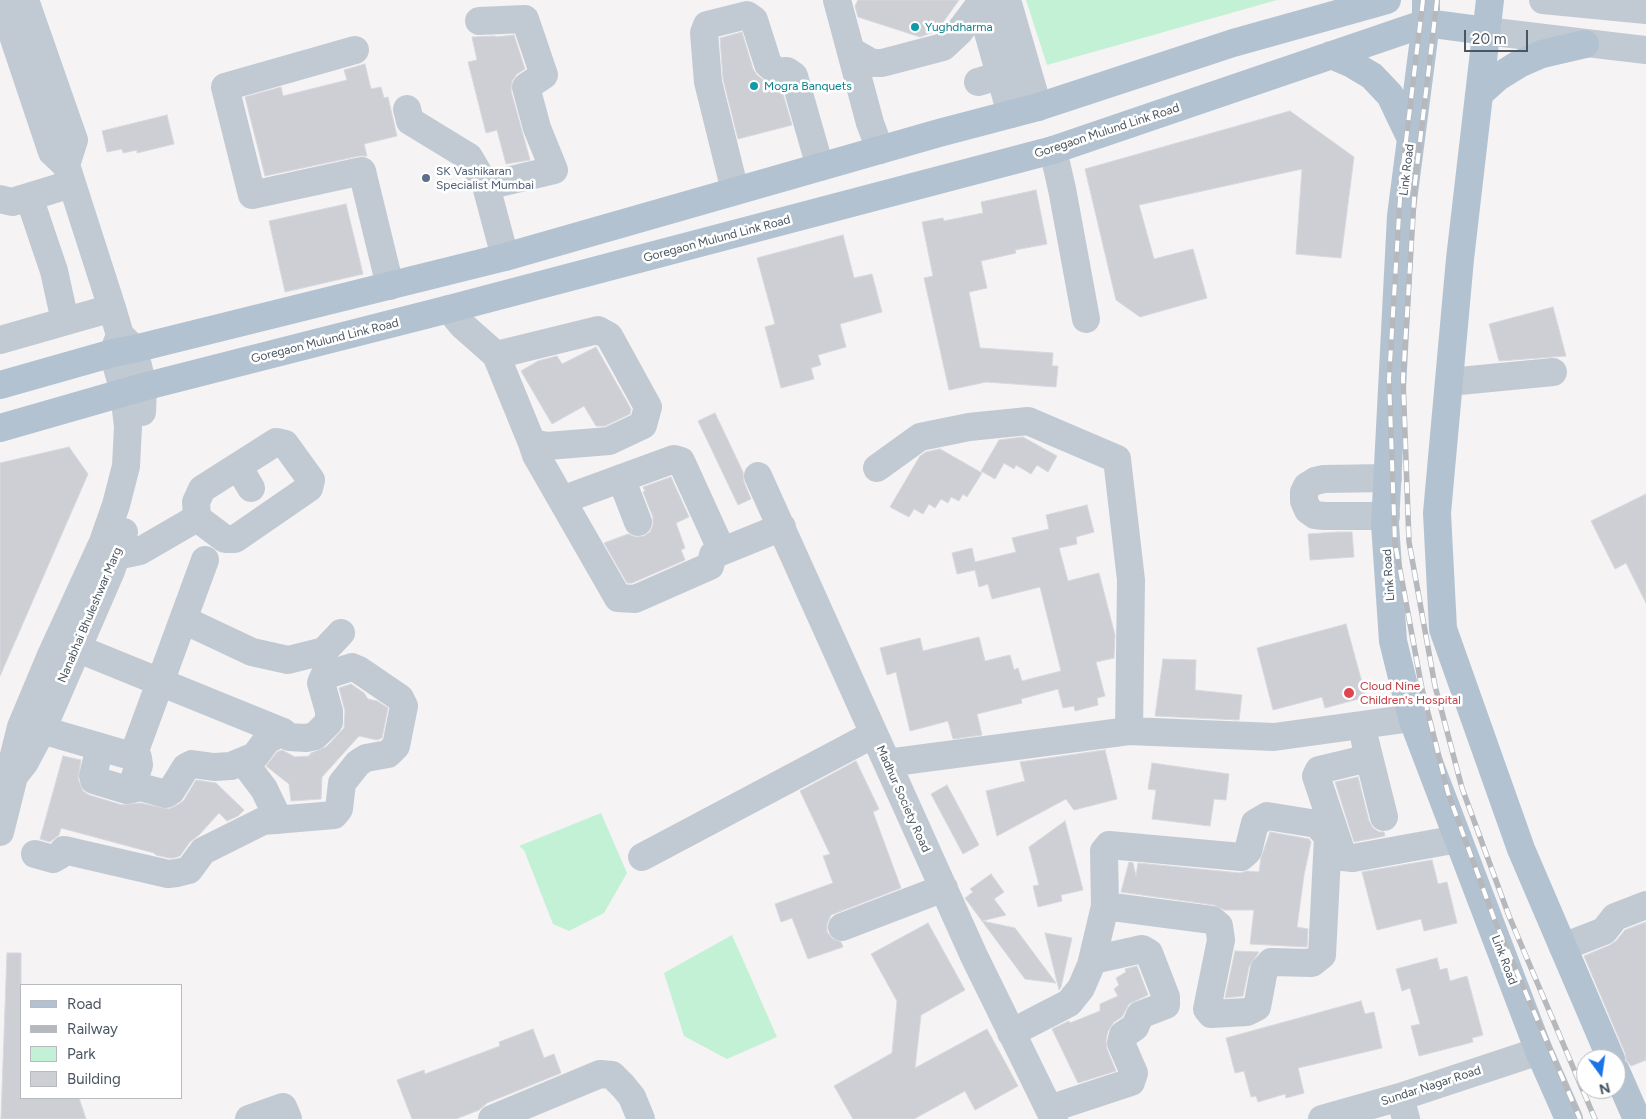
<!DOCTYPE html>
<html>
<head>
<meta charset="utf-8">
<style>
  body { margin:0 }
  #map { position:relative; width:1646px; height:1119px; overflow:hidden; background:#f5f3f3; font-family:Figtree,sans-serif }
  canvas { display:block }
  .legend { position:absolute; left:20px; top:984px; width:162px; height:115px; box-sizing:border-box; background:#fff; border:1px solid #b7bbc0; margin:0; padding:6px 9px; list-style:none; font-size:15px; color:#4a5661 }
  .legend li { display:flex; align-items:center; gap:10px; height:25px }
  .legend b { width:25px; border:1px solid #b7bbc0 }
  .north { position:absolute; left:1576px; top:1049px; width:50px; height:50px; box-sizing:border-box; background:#fff; border:1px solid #b7bbc0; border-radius:50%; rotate:166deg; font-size:14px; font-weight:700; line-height:20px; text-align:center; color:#4a5661 }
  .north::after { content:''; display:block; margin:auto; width:18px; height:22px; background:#1a73e8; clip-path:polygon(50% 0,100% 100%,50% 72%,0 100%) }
  .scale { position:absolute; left:1464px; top:30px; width:64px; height:22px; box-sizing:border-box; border:2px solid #4a5661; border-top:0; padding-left:6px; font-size:15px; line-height:18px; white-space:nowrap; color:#4a5661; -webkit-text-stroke:4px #fff; paint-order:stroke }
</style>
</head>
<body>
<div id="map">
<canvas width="1646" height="1119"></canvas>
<ul class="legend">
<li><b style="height:6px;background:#b3c2d1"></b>Road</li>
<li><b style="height:6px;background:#b5b8bd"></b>Railway</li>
<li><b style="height:14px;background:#c3f1d5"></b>Park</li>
<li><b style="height:14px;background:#cdcfd5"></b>Building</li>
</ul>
<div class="north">N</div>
<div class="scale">20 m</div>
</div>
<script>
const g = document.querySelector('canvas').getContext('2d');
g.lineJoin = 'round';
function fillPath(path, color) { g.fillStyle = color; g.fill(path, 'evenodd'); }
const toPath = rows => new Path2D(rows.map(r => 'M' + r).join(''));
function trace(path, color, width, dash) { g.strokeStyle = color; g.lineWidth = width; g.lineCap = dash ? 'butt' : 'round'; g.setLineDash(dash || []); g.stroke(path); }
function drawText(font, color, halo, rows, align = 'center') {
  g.font = font + ' Figtree,sans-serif'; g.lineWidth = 5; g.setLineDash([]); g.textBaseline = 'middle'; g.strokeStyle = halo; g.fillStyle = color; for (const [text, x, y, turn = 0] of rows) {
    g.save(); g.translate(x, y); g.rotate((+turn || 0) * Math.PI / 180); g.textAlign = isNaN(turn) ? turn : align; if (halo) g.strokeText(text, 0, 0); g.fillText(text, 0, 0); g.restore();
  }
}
fillPath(toPath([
  [1026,0,1277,0,1047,65],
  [601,813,627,873,604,913,569,931,553,924,524,850,519,846],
  [732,935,777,1037,727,1059,684,1036,664,973]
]), '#c3f1d5');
const building = toPath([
  [858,0,959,0,937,31,920,37,858,17,855,6,858,0],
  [742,32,753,69,757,75,772,87,781,87,792,125,738,139,723,79,720,38,742,32],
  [514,35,525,69,517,74,512,81,511,91,530,160,506,164,497,130,486,133,468,62,477,60,472,37,495,36,496,37,514,35],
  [365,64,371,89,381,87,384,98,388,97,397,136,364,144,367,156,359,156,265,176,245,97,281,87,283,96,347,80,344,70,365,64],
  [1290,111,1354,157,1341,258,1296,254,1302,169,1139,205,1154,259,1193,249,1207,298,1140,317,1116,300,1085,169,1290,111],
  [167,115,174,144,137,153,137,150,123,153,122,149,107,152,102,131,167,115],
  [1036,190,1047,244,1015,250,1016,253,981,261,987,288,969,292,980,348,1053,353,1052,366,1058,366,1056,387,986,382,949,390,924,278,933,276,922,222,943,218,944,221,983,213,981,202,1036,190],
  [346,204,363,274,285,292,269,221,346,204],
  [843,235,854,278,872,274,882,312,840,324,846,347,818,355,821,365,811,368,814,379,781,388,765,327,775,324,757,258,843,235],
  [1553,307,1566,356,1499,361,1489,324,1553,307],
  [596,347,631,409,630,414,605,426,596,426,584,406,552,424,521,371,538,361,557,356,562,364,596,347],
  [715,413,743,472,744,482,751,499,738,505,698,421,715,413],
  [1023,437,1057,456,1048,472,1037,465,1031,474,1016,465,1014,469,1004,463,995,479,981,471,999,440,1023,437],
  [69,447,88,474,0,676,0,463,69,447],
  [940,449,982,473,967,497,963,494,959,501,951,497,948,503,941,499,935,508,929,504,923,514,914,509,909,517,890,507,920,456,926,452,940,449],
  [671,477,689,517,676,523,685,548,681,550,685,560,632,583,627,583,604,543,628,534,636,537,644,536,650,532,653,525,653,517,643,492,645,491,643,487,671,477],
  [1646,494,1646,603,1626,563,1615,569,1591,521,1646,494],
  [1087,505,1094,532,1076,537,1077,544,1059,548,1068,581,1099,573,1115,635,1114,658,1096,662,1105,696,1097,698,1098,705,1075,711,1074,706,1063,708,1058,689,1021,699,1022,703,977,714,982,735,953,739,948,721,910,731,896,672,887,675,880,648,920,638,923,651,979,637,985,661,1010,655,1014,670,1018,668,1022,681,1061,671,1040,587,992,599,988,584,979,587,975,570,957,574,952,553,972,548,975,562,1016,552,1012,538,1049,529,1046,515,1087,505],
  [1338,532,1352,532,1354,557,1310,560,1308,534,1338,532],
  [1346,624,1366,697,1325,708,1322,697,1273,710,1257,648,1346,624],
  [1163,659,1196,660,1195,690,1242,695,1239,720,1155,716,1163,659],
  [351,684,364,693,368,699,377,701,388,708,382,738,377,740,359,736,322,777,321,799,291,801,289,784,266,766,277,752,282,750,295,757,309,756,311,753,326,747,344,728,345,711,339,688,351,684],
  [1105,750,1117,799,1074,810,1066,799,997,836,986,791,1025,781,1020,762,1105,750],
  [63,756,81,760,78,779,83,791,89,795,122,805,140,803,169,809,179,804,184,800,196,780,216,783,244,810,238,816,227,821,219,813,199,835,190,842,180,856,174,858,169,858,156,855,154,853,61,828,59,835,50,842,40,839,63,756],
  [856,761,879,809,873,812,901,888,831,915,827,924,827,932,833,939,841,942,843,947,808,959,792,918,781,922,775,904,833,883,823,856,830,854,800,791,856,761],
  [1152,763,1229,774,1226,800,1214,799,1210,826,1152,819,1156,790,1148,789,1152,763],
  [1358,777,1369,821,1373,828,1379,832,1384,832,1385,836,1354,842,1335,782,1358,777],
  [947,785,979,845,963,854,931,794,947,785],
  [1065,821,1083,890,1061,895,1062,901,1038,907,1033,886,1039,885,1029,847,1065,821],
  [1270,832,1309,839,1311,842,1304,875,1297,927,1308,929,1307,947,1250,944,1254,910,1224,910,1214,905,1121,892,1129,862,1133,863,1136,876,1138,863,1240,873,1247,871,1259,872,1261,858,1270,832],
  [1432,860,1438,884,1447,882,1457,923,1424,931,1421,919,1377,930,1362,872,1432,860],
  [991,874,1004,892,994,899,1006,915,982,921,965,898,973,892,970,889,991,874],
  [982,921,1015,928,1056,983,1025,979,982,921],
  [1646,922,1646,1060,1631,1066,1626,1060,1625,1053,1584,956,1610,945,1616,941,1625,930,1646,922],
  [928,923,965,990,921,1015,915,1068,987,1029,1018,1086,975,1110,965,1091,914,1119,853,1119,834,1086,892,1053,897,1001,871,954,928,923],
  [1045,933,1072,938,1061,987,1059,990,1045,933],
  [1235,951,1259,952,1249,967,1243,996,1225,998,1235,951],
  [7,953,21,953,21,1098,79,1098,86,1119,1,1119,7,953],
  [1437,958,1440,970,1447,968,1450,981,1467,976,1483,1035,1472,1038,1473,1042,1419,1056,1411,1026,1420,1024,1410,988,1402,991,1396,969,1437,958],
  [1137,966,1148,995,1129,1004,1122,1017,1114,1022,1108,1031,1106,1040,1107,1049,1116,1071,1078,1083,1052,1029,1069,1021,1070,1023,1100,1011,1100,1004,1118,996,1114,989,1119,985,1116,978,1126,972,1125,969,1137,966],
  [1361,1001,1365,1014,1374,1012,1382,1048,1298,1068,1304,1093,1286,1098,1285,1094,1258,1102,1256,1096,1251,1097,1244,1071,1235,1073,1226,1038,1361,1001],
  [533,1029,544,1058,554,1054,561,1073,487,1103,479,1110,456,1119,412,1119,397,1080,424,1070,425,1074,500,1046,499,1042,533,1029]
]);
fillPath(building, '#cdcfd5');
trace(building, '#d7d9de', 1);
trace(toPath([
  [1,0,52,152,66,165,112,308,120,335,113,353,124,392,128,427,126,466,116,505,103,542,52,653,21,727,13,759,14,776],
  [25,0,74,140,66,165],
  [837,0,870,123,880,150],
  [979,0,1011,114],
  [1007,0,1038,107],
  [1543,0,1646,10],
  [479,21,525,19,544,75,526,87,537,128,554,170,486,186,505,257],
  [1486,31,1646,50],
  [355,50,225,87,252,195,362,171,390,286],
  [851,51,872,63,882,63,943,47,959,32,980,4],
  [978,82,1018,70],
  [407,109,410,121,469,157,486,186],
  [1053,150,1062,189,1086,319],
  [735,191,708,82,704,33,707,25,747,15,754,20,768,64,777,72,787,71,794,76,820,167],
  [29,197,54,271,65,321],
  [0,199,12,202,71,184],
  [449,309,462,325,496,355,532,443,547,446,609,441,643,425,648,407,609,336,598,330,496,355],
  [120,335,134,349,143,387,142,412],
  [0,340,112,308],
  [1449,382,1553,372],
  [532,443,536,455,618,598,635,599,710,566,713,555,782,527],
  [238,466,251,488],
  [877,468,920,437,969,427,1028,421,1117,459,1131,580,1129,731,1274,737,1412,718],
  [758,476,974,956,1054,1119],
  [621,478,638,522],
  [562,500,674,459,681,461,722,551],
  [1386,516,1324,516,1315,515,1308,510,1304,501,1304,492,1307,486,1315,481,1324,479,1388,478],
  [102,553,116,556,140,551,197,518,225,539,235,539,309,488,311,480,285,444,276,442,202,489,196,502,197,518],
  [184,620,252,652,288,660,324,651,341,633],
  [59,641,283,732],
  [1365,741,1384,817],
  [100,747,93,776,94,780,127,790,140,787],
  [133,756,205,560],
  [1369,758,1319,770,1316,776,1343,857,1353,858,1458,839],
  [243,761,264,789,279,820],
  [887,763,1129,731],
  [0,832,14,776,25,762,42,730,111,571,124,532],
  [35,854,53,859,60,855,64,850,168,874,177,873,189,870,203,851,263,821,334,815,339,809,342,783,358,763,366,758,388,754,396,746,404,706,400,698,359,670,352,667,324,676,321,683,329,711,329,722,315,736,306,738,289,737,283,732,267,740,255,756,231,766,214,767,192,764,186,767,171,791,166,794,140,787,134,780,139,765,138,758,42,730],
  [642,857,874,734],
  [842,927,944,888],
  [1563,947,1604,931,1615,917,1646,905],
  [1011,1033,1069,1003,1081,988,1091,965,1105,906,1104,851,1109,845,1241,857,1248,851,1255,823,1267,816,1317,824,1328,837,1322,955,1312,963,1271,962,1264,970,1257,1007,1247,1012,1211,1014,1207,1009,1221,940,1219,926,1212,920,1105,906],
  [1400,1097,1406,1119],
  [1049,1109,1131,1082,1134,1073,1121,1043,1123,1035,1135,1027,1140,1015,1166,1005,1166,997,1149,953,1142,949,1093,960],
  [249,1119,283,1107,288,1119],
  [492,1119,600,1074,612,1075,623,1086,632,1097,641,1119],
  [1322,1119,1400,1097,1539,1051]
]), '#c1cad2', 28);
trace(toPath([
  [1426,0,1426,23,1401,216,1385,524,1393,641,1412,718,1539,1051,1569,1119],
  [1490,0,1460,259,1437,513,1443,629,1521,849,1611,1059],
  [1331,55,1352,64,1372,76,1390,95,1411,139],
  [1479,94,1498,77,1519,64,1542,54,1585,44],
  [0,385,113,353,134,349,505,257,939,133,1038,107,1233,43,1387,0],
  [0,428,143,387,449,309,1053,150,1426,23,1486,31],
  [1616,1071,1637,1119]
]), '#b3c2d1', 28);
const rail = toPath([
  [1423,0,1401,182,1389,379,1395,543,1422,689,1448,793,1495,921,1580,1119],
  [1437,0,1415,183,1403,379,1409,542,1435,686,1462,788,1509,916,1595,1119]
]);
trace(rail, '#b5b8bd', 5.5);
trace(rail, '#fff', 4, [11]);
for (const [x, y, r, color] of [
  [915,27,5,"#0f9aa8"],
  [754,86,5,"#0f9aa8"],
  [426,178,5,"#5c6f8a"],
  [1349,693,6,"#e0444e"]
]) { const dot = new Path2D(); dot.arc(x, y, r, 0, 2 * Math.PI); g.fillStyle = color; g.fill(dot); trace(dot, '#fff', 2); }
drawText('12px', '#0d838f', '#fff', [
  ["Yughdharma",925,27],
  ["Mogra Banquets",764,86]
], 'left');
drawText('12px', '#4a5661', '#fff', [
  ["Goregaon Mulund Link Road",1107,131,-18],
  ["Link Road",1407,170,-83],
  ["Goregaon Mulund Link Road",717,239,-15],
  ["Goregaon Mulund Link Road",325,341,-14],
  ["Link Road",1389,575,-94],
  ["Nanabhai Bhuleshwar Marg",90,615,-67],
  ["Madhur Society Road",903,799,66],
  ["Link Road",1504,960,69],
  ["Sundar Nagar Road",1431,1086,-18]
]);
drawText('12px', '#4e5e75', '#fff', [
  ["SK Vashikaran",436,171],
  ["Specialist Mumbai",436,185]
], 'left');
drawText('12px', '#be3a42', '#fff', [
  ["Cloud Nine",1360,686],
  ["Children's Hospital",1360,700]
], 'left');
</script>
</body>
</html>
